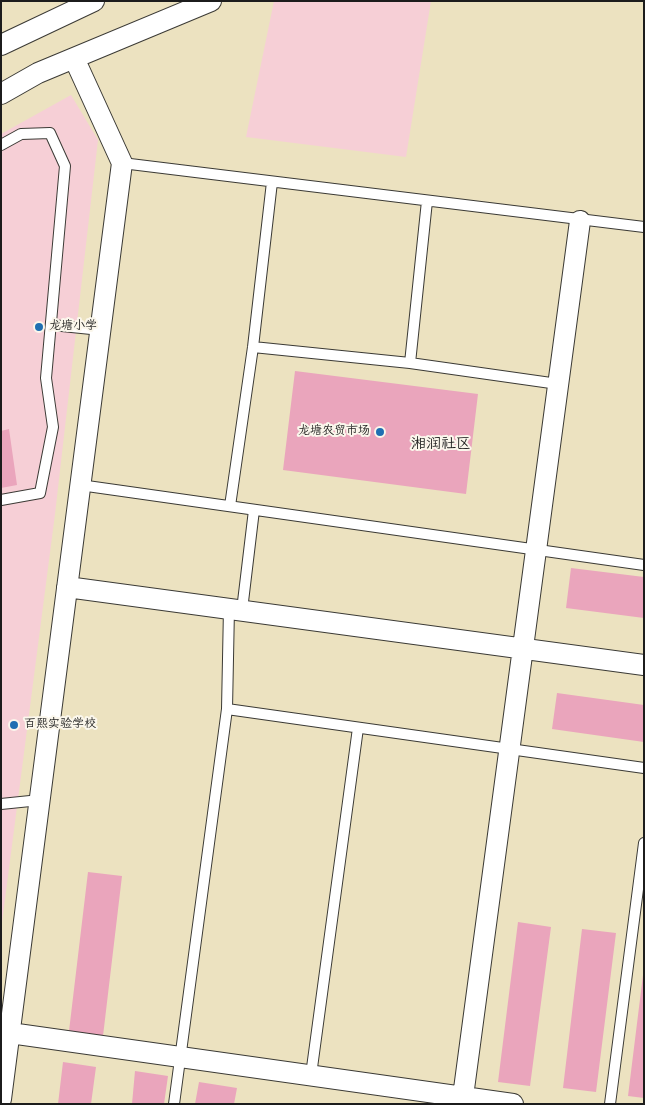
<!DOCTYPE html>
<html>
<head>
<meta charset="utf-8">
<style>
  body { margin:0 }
  #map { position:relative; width:645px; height:1105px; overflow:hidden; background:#ece2c0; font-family:Kalam,sans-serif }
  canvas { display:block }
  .frame { position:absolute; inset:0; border:2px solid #1c1c1c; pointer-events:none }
</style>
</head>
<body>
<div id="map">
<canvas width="645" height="1105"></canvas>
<div class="frame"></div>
</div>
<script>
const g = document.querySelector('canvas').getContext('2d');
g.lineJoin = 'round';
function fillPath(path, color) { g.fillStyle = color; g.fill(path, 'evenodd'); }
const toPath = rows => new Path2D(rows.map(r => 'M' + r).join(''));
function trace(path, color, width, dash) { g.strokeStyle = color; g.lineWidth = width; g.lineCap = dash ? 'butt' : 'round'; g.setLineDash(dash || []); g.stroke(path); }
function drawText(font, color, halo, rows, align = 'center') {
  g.font = font + ' Kalam,"LXGW WenKai TC",sans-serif'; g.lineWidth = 4; g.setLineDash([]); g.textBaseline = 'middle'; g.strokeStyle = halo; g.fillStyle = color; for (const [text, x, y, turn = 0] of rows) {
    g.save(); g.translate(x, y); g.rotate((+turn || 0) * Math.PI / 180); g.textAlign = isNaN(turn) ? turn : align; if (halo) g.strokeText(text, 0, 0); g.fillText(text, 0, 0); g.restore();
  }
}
fillPath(toPath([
  [274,1,431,1,406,157,246,137],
  [71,95,98,140,55,514,1,930,1,134]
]), '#f6cfd6');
fillPath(toPath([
  [295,371,478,394,466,494,283,470],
  [9,429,17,485,1,488,1,431],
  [571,568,644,577,644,618,566,608],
  [557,693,644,705,644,742,552,729],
  [88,872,122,876,103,1036,69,1031],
  [518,922,551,927,530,1086,498,1082],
  [582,929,616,933,596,1092,563,1088],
  [643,975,644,975,644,1098,628,1096],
  [63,1062,96,1067,91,1104,58,1104],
  [135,1071,168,1076,164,1104,132,1104],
  [199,1082,237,1088,234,1104,195,1104]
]), '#eaa5bc');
const service = toPath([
  [1,145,21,134,50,133,65,166,46,378,53,427,40,493,1,500],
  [122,163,644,227],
  [52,325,101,330],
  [253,347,410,363,558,384],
  [410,363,427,201],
  [80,485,644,565],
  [230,506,253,347,272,182],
  [242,610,254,510],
  [227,709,644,768],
  [1,804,40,800],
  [311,1075,358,728],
  [174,1104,227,709,229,608],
  [610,1104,644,843]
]);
const minor = toPath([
  [1,45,94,1],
  [1,94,38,73,211,1],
  [67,587,644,665],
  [10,1033,513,1104],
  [1,1099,122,163,74,58],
  [462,1104,580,221]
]);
trace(service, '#3b3a35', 12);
trace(minor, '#3b3a35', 22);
trace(service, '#fff', 10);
trace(minor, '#fff', 20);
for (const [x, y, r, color] of [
  [39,327,5,"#1f6fb2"],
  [380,432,5,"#1f6fb2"],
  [14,725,5,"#1f6fb2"]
]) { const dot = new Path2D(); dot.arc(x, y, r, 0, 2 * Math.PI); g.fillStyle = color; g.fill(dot); trace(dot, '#fbf7ec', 2); }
drawText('12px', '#1c1c1c', '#fbf7ec', [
  ["龙塘小学",49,327],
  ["龙塘农贸市场",370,432,"right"],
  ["百熙实验学校",24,725]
], 'left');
drawText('15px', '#1c1c1c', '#fbf7ec', [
  ["湘润社区",441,445]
]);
</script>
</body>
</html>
